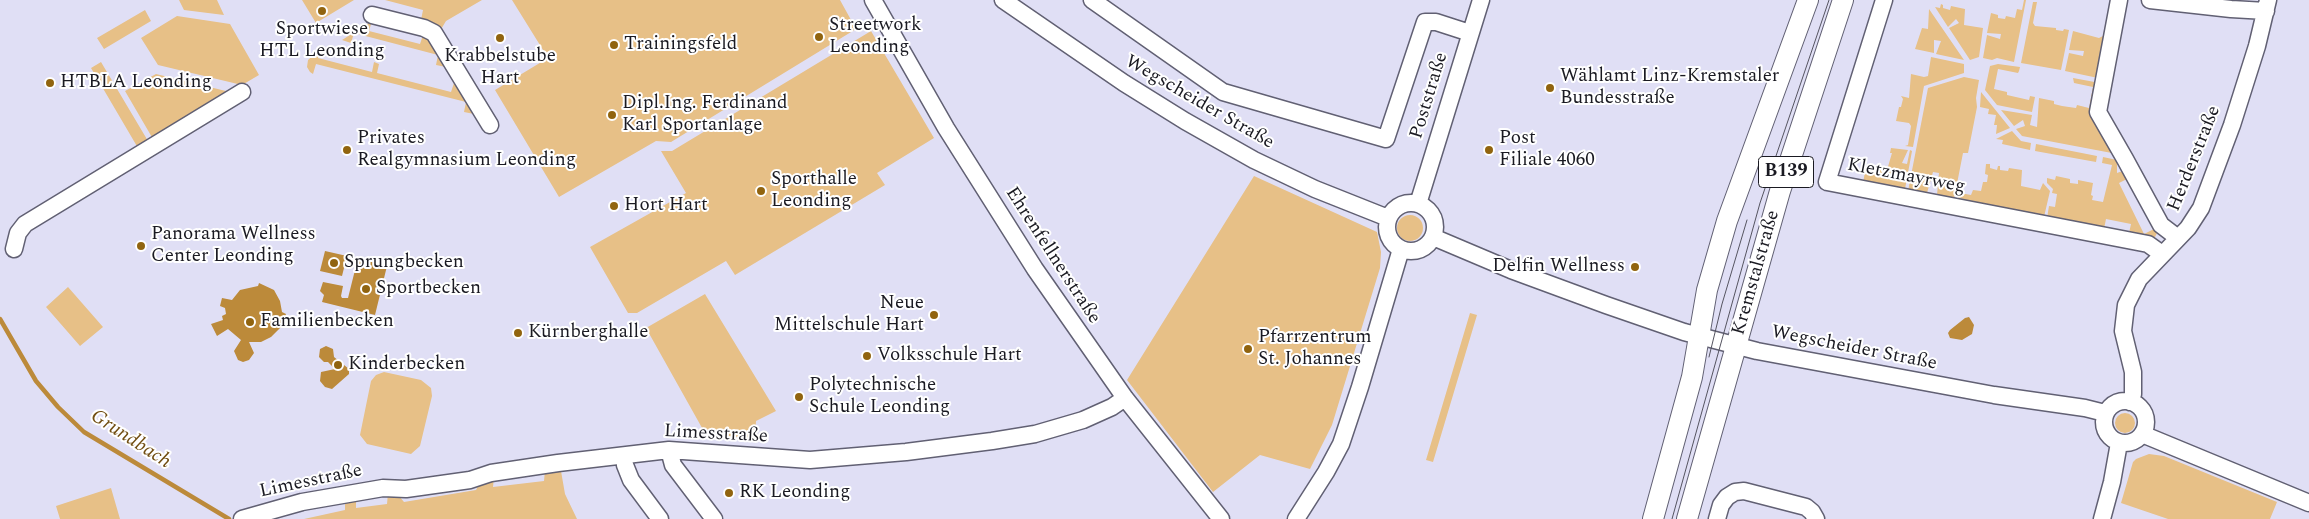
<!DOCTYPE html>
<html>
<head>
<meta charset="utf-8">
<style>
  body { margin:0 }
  canvas { display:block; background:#e0dff5 }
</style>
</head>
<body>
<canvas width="2309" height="519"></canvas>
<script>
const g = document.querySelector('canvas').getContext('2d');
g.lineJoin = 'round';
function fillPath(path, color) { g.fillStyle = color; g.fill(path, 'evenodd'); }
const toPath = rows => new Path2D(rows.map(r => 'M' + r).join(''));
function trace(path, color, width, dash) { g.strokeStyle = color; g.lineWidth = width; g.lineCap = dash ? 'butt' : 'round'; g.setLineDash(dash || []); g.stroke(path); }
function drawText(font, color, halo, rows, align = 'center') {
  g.font = font + ' Spectral,serif'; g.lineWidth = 4; g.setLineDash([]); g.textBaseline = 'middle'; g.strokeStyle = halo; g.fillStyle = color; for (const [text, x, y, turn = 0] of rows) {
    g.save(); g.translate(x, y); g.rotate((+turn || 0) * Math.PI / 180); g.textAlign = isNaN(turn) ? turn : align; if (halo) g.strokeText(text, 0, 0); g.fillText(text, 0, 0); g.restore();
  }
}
fillPath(toPath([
  [179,0,217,0,224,15,184,10],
  [302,0,354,0,316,23],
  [385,0,482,0,446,21,440,31,421,20,423,10],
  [512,0,840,0,856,29,671,142,656,141,559,197,495,90,548,58],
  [2024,0,2026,0,2014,62,1997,58,1992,60,1983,58,1987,35,2000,39,2001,34,1987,33,1991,13,1998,15,1998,18,2005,19,2006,16,2015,18,2017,9,2022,10],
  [2033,2,2037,2,2033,23,2035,26,2056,28,2056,30,2063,31,2064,29,2069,30,2061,70,2021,63],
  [1941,4,1943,5,1943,8,1950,10,1951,6,1965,9,1964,25,1983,28,1979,57,1970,60,1949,28,1959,23,1956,19,1948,27,1935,7,1940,8],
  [1929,9,1964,60,1936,54,1941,41,1934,40,1934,53,1915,49,1922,28,1928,29],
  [145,10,151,21,104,49,97,38],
  [177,16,230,24,259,75,242,85,158,65,141,38],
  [2107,16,2112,17,2098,78,2065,71,2069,53,2083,56,2084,51,2069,50,2073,31,2099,38,2103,36],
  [372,21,369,31,420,44,423,35,426,36,446,67,436,65,438,55,354,33,351,43,342,40],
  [871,31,934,138,877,173,885,185,735,275,726,261,637,313,628,313,590,247,686,193,661,151,672,151],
  [320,49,318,58,372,72,374,62,379,64,377,73,451,92,454,83,458,85,474,114,464,112,466,102,316,64,313,74,310,72,307,67,308,60],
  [1931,57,1964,64,1964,73,1924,86,1913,147,1905,146,1908,145,1911,126,1909,123,1896,121,1899,107,1901,107,1903,99,1901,96,1909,98,1911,74,1924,77,1928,76],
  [101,62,148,141,138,148,91,68],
  [1998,64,2020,67,2019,71,2018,73,1998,69,1994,89,2007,92,2007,95,2029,100,2030,96,2035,97,2032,112,1997,105,1985,90,1990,66],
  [156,74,230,92,153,139,125,91],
  [1964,77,1979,80,1976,98,1977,107,1968,153,1963,153,1954,199,1937,195,1939,173,1933,172,1927,193,1924,194,1908,191,1928,88],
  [2073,78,2100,83,2117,154,2022,136,2016,129,2025,126,2023,120,2014,126,2001,110,2032,115,2030,125,2037,127,2039,98,2054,101,2054,104,2062,106,2076,108,2077,105,2089,108,2093,87,2074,83],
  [1981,92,2010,128,1996,134,1997,125,1994,125,1996,115,1988,114,1989,109,1980,107],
  [2012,131,2021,141,2031,143,2030,150,2002,144,2003,140,1996,139],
  [2036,144,2097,156,2096,162,2035,151],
  [1891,148,1908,150,1902,163,1907,164,1910,150,1912,151,1905,189,1902,190,1863,183,1865,172,1877,173,1878,169,1887,170,1892,153,1890,153],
  [2103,157,2117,160,2117,173,2125,170,2129,178,2119,183,2144,234,2154,229,2157,233,2155,237,2129,233,2131,224,2106,219,2104,229,2047,218,2049,206,2055,207,2057,194,2052,193,2053,189,2047,183,2047,178,2055,180,2056,176,2070,179,2070,183,2078,184,2078,180,2093,183,2091,195,2093,196,2092,200,2103,202,2112,165,2102,163],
  [1986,164,1990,164,1990,168,1997,170,1998,166,2000,166,2000,170,2008,171,2009,168,2022,170,2021,186,2040,190,2043,183,2050,191,2044,217,1964,202,1964,199,1958,198,1960,193,1971,195,1973,190,1981,191,1983,182,1987,182,1988,175,1985,174],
  [1254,176,1377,232,1381,252,1380,268,1332,425,1310,469,1260,455,1213,492,1127,380],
  '1397 228a13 13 0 1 1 26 0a13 13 0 1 1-26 0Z',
  [68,287,103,327,80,346,46,307],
  [705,294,776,411,756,421,755,438,706,435,646,328],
  [1470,313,1477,315,1433,462,1426,460],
  [384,372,421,380,431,388,432,396,420,446,411,454,367,444,360,435,371,381,376,375],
  '2115 423a10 10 0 1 1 20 0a10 10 0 1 1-20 0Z',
  [2149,454,2164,456,2277,502,2270,519,2168,519,2121,503,2133,462,2136,459],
  [545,470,561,471,565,494,577,519,304,519,345,510,345,500,356,498,356,508,387,504,388,493,399,496,404,502,476,490,479,484,494,477,493,487,544,481],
  [111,488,120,519,60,519,56,506]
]), '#e7c087');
fillPath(toPath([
  [325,251,347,256,342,276,320,271],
  [358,258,387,266,375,315,322,302,324,295,320,291,323,282,343,286,341,296,342,298,348,298],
  [259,283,274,290,280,301,282,312,286,314,282,326,271,337,261,342,249,342,254,353,249,360,243,362,238,360,234,351,241,340,228,329,217,336,211,324,223,320,222,316,226,314,225,308,220,306,222,298,232,300,240,290,258,286],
  [1969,317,1974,325,1972,334,1962,340,1950,338,1948,333,1950,330,1965,318],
  [326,346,333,349,334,357,349,369,349,374,332,389,325,387,320,381,321,372,335,369,328,362,324,362,319,357,320,349]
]), '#bc8a3a');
trace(toPath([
  [0,319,36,381,58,407,84,432,229,519]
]), '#bc8a3a', 4.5);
const minor = toPath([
  [873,0,946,128,1035,269,1125,398,1221,519],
  [1003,0,1124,83,1185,121,1254,160,1315,189,1388,218],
  [1092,0,1223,92,1386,139,1425,22,1436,22,1470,33],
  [1884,0,1827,182,2148,244,2162,254],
  [2119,0,2098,112,2125,159,2161,225,2178,238],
  [2150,0,2231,9,2266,11],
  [372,15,424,28,434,33,490,125],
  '1387 227a24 24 0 1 1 48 0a24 24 0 1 1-48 0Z',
  [1418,204,1481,0],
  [1433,237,1511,270,1606,305,1684,332,1757,351,1994,395,2085,408,2105,413],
  [14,249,18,233,25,224,242,92],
  '2104 422a21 21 0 1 1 42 0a21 21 0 1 1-42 0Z',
  [2130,402,2133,394,2133,372,2123,331,2126,305,2139,279,2188,228,2201,208,2232,125,2257,46,2268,0],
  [2142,434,2309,503],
  [669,450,673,465,714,519],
  [624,456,625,465,631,480,660,519],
  [242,519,302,502,383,488,406,489,470,480,491,473,558,463,669,450,810,460,906,452,992,441,1035,434,1083,420,1112,407,1125,398],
  [1296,519,1326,472,1341,444,1360,387,1401,249],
  [1717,519,1721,505,1727,497,1735,492,1744,491,1806,507,1812,512,1816,519],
  [2102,519,2112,482,2119,443]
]);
const major = toPath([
  [1653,519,1692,377,1707,290,1727,221,1808,0],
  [1687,519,1780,191,1843,0]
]);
trace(minor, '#616073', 19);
trace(major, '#616073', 22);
trace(minor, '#fff', 16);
trace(major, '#fff', 20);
trace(toPath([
  [1709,357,1722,304,1747,220],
  [1672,519,1760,203,1829,0]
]), '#555460', 1);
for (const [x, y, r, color] of [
  [322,11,5,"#91640f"],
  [819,37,5,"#91640f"],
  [500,38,5,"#91640f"],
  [614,45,5,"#91640f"],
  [50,83,5,"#91640f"],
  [1550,88,5,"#91640f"],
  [612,115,5,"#91640f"],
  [347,150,5,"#91640f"],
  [1489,150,5,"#91640f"],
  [761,191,5,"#91640f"],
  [614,206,5,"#91640f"],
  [141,246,5,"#91640f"],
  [334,263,5,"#91640f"],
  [1635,267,5,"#91640f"],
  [366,289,5,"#91640f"],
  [934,315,5,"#91640f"],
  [250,322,5,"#91640f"],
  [518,333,5,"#91640f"],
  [1248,349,5,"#91640f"],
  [867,356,5,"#91640f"],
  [338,365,5,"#91640f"],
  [799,397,5,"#91640f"],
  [729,493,5,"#91640f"]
]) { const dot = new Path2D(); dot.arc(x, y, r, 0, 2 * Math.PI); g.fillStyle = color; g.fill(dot); trace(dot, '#fff', 2); }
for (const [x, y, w] of [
  [1786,172,55]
]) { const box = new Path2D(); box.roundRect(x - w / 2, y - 15.5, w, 31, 4); g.fillStyle = '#fff'; g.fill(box); trace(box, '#1a1a22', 1); }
drawText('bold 18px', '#1a1a22', null, [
  ["B139",1786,172]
]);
drawText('19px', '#1a1a22', '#fff', [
  ["Streetwork",829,26],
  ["Leonding",829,48],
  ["Sportwiese",322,30,"center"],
  ["HTL Leonding",322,52,"center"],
  ["Trainingsfeld",624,45],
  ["Krabbelstube",500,57,"center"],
  ["Hart",500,79,"center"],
  ["Wählamt Linz-Kremstaler",1560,77],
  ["Bundesstraße",1560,99],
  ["HTBLA Leonding",60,83],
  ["Dipl.Ing. Ferdinand",622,104],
  ["Karl Sportanlage",622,126],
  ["Privates",357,139],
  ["Realgymnasium Leonding",357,161],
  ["Post",1499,139],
  ["Filiale 4060",1499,161],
  ["Sporthalle",771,180],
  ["Leonding",771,202],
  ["Hort Hart",624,206],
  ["Panorama Wellness",151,235],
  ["Center Leonding",151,257],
  ["Sprungbecken",344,263],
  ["Delfin Wellness",1625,267,"right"],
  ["Sportbecken",376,289],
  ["Neue",924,304,"right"],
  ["Mittelschule Hart",924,326,"right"],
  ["Familienbecken",260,322],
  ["Kürnberghalle",528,333],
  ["Pfarrzentrum",1258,338],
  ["St. Johannes",1258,360],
  ["Volksschule Hart",877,356],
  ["Kinderbecken",348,365],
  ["Polytechnische",809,386],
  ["Schule Leonding",809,408],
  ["RK Leonding",739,493]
], 'left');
drawText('19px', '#1a1a22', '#fff', [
  ["Poststraße",1430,96,-73],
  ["Wegscheider Straße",1199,103,30],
  ["Herderstraße",2195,159,-68],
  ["Kletzmayrweg",1906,177,11],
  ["Ehrenfellnerstraße",1052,256,57],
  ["Kremstalstraße",1757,273,-74],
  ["Wegscheider Straße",1854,349,11],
  ["Limesstraße",716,435,3],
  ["Limesstraße",311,482,-12]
]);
drawText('italic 20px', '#724f14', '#fff', [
  ["Grundbach",130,440,33]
]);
</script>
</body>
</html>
